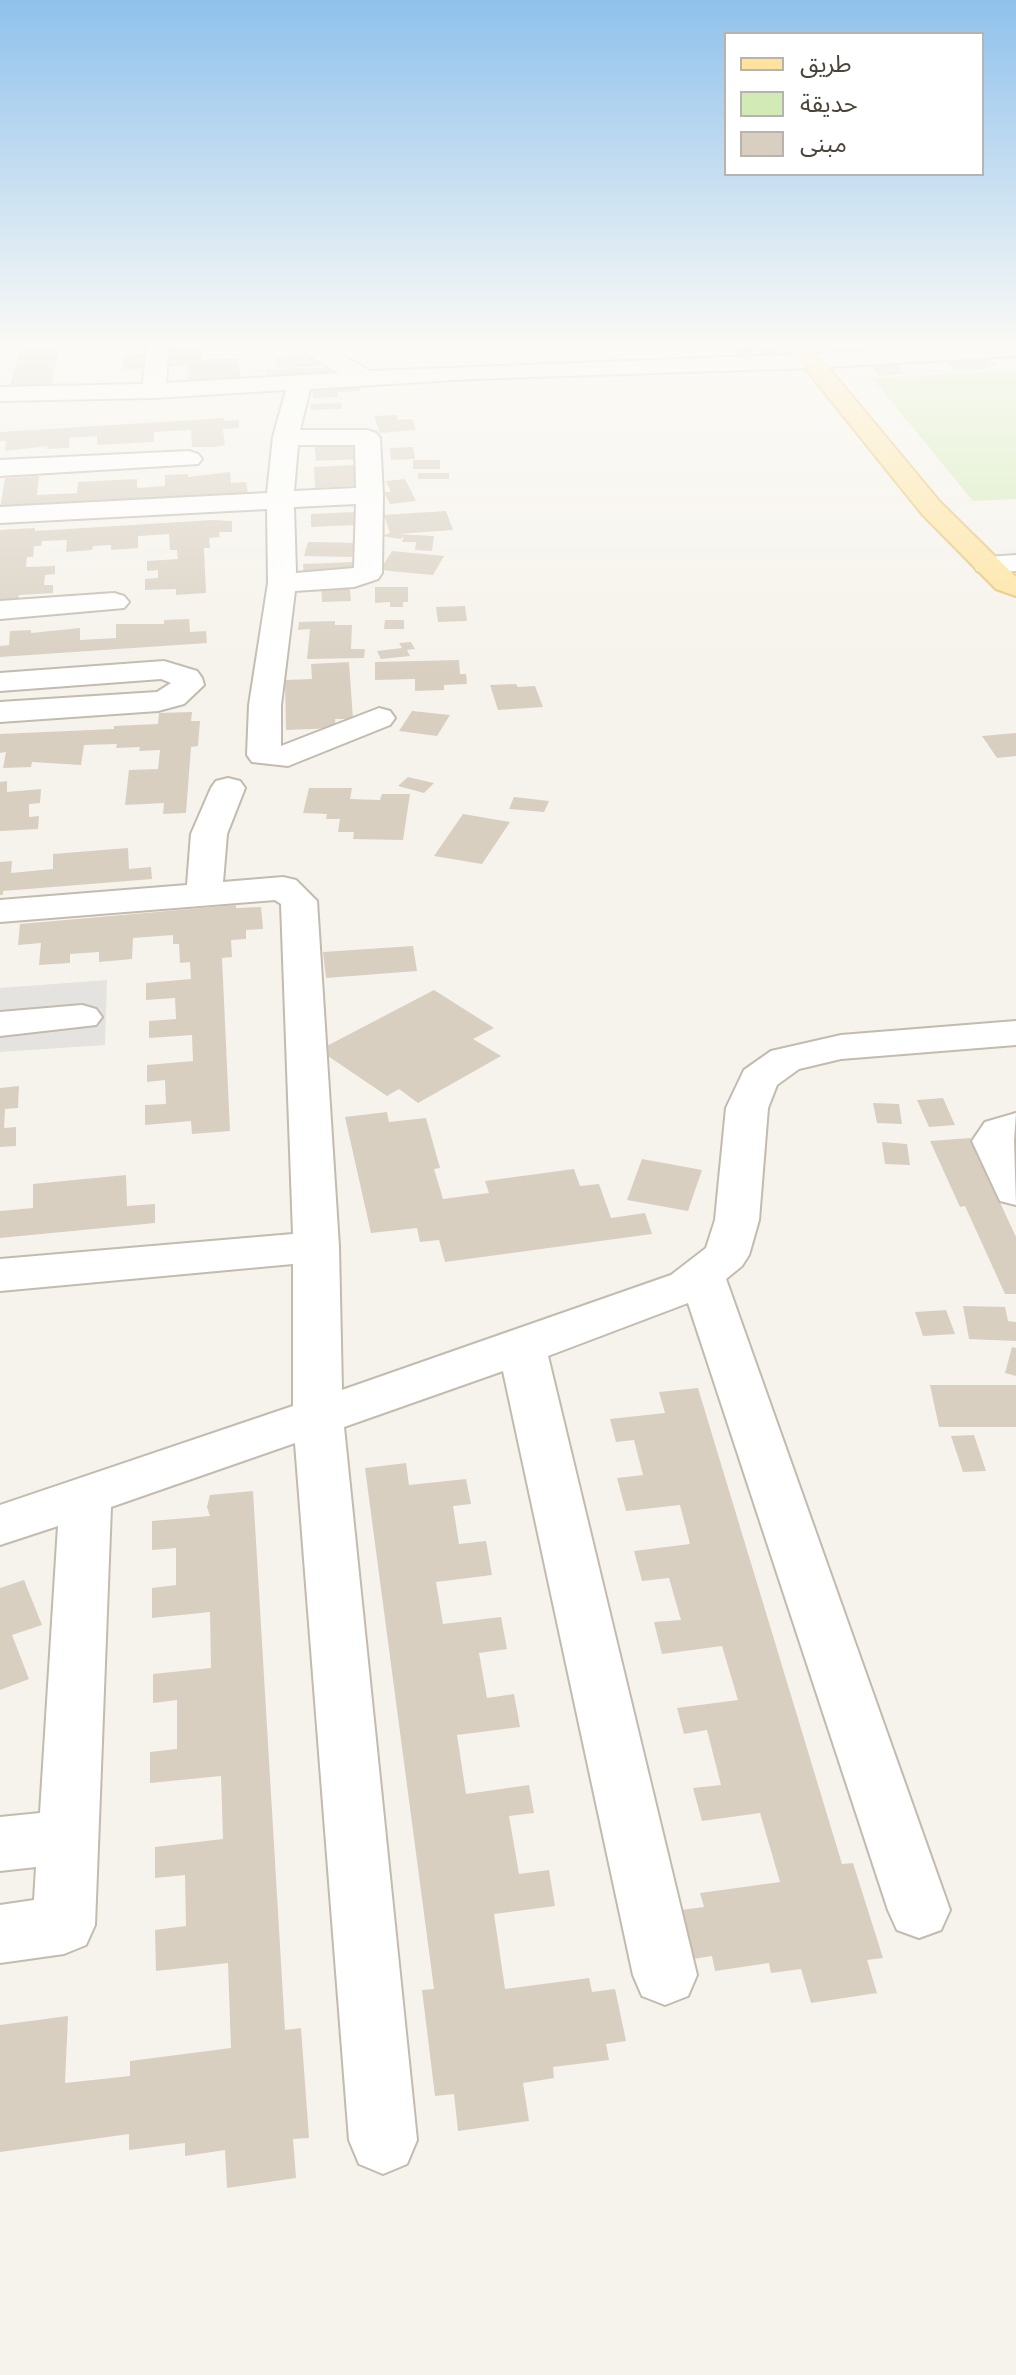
<!DOCTYPE html>
<html>
<head>
<meta charset="utf-8">
<style>
  body { margin:0 }
  #map { position:relative; width:1016px; height:2375px; overflow:hidden; background:#f6f3ec; font-family:Helvetica,"Noto Sans Arabic",sans-serif }
  canvas { display:block }
  .legend { position:absolute; left:724px; top:32px; width:260px; height:144px; box-sizing:border-box; background:#fff; border:2px solid #b7b4b0; margin:0; padding:10px 14px; list-style:none; font-size:24px; color:#4b4439 }
  .legend li { display:flex; align-items:center; gap:16px; height:40px }
  .legend b { width:40px; border:2px solid #b7b4b0 }
</style>
</head>
<body>
<div id="map">
<canvas width="1016" height="2375"></canvas>
<ul class="legend">
<li><b style="height:10px;background:#ffe39c"></b>طريق</li>
<li><b style="height:22px;background:#d2eab5"></b>حديقة</li>
<li><b style="height:22px;background:#d8cfc1"></b>مبنى</li>
</ul>
</div>
<script>
const g = document.querySelector('canvas').getContext('2d');
g.lineJoin = 'round';
function fillPath(path, color) { g.fillStyle = color; g.fill(path, 'evenodd'); }
const toPath = rows => new Path2D(rows.map(r => 'M' + r).join(''));
function trace(path, color, width, dash) { g.strokeStyle = color; g.lineWidth = width; g.lineCap = dash ? 'butt' : 'round'; g.setLineDash(dash || []); g.stroke(path); }
fillPath(toPath([
  [1016,371,1016,499,973,501,872,378]
]), '#d2eab5');
fillPath(toPath([
  [107,980,105,1045,0,1052,0,988]
]), '#e5e3e0');
fillPath(toPath([
  [21,342,61,342,51,387,10,386],
  [170,342,203,342,201,360,237,358,241,379,189,382,187,365,167,367],
  [207,342,241,342,241,349,207,350],
  [769,342,778,353,761,354,758,351,739,355,734,349,747,349,743,343],
  [877,342,901,342,906,348,883,350],
  [153,354,153,369,123,370,123,355],
  [318,355,320,366,277,368,275,358],
  [948,356,953,361,989,358,996,365,982,370,960,371,954,370,947,362,897,365,892,359],
  [895,362,905,374,879,376,870,364],
  [344,366,347,373,280,377,280,375,267,375,266,370],
  [360,382,360,391,337,392,338,397,313,398,313,383],
  [341,403,342,409,311,410,310,404],
  [397,415,398,420,412,419,416,430,380,433,374,416],
  [224,418,224,421,239,420,239,428,223,429,225,445,215,447,192,447,191,430,154,432,154,442,97,445,97,436,70,438,69,448,47,449,48,446,5,451,6,441,0,441,0,432],
  [358,440,361,459,316,461,314,441],
  [413,447,415,459,391,460,390,448],
  [413,460,440,460,440,469,413,469],
  [355,465,356,486,315,488,314,467],
  [230,472,231,483,246,482,248,493,0,509,5,478,39,476,37,495,77,493,78,482,137,479,137,488,165,486,165,475,188,474,188,477],
  [418,473,449,473,449,479,418,479],
  [405,479,416,501,390,504,384,492,391,492,386,481],
  [446,511,453,530,398,534,434,536,432,551,415,550,416,542,402,542,404,536,401,539,382,536,390,533,384,515],
  [354,512,355,525,311,527,311,514],
  [212,520,232,521,232,532,219,532,220,537,209,538,210,548,204,548,206,593,176,595,176,589,145,590,145,579,158,578,158,570,147,571,147,561,178,559,177,550,170,550,169,534,138,536,138,548,111,550,111,545,93,546,92,550,66,552,67,540,42,541,41,546,34,546,33,557,27,557,26,567,55,566,55,574,45,575,44,585,53,585,53,593,19,595,18,601,0,602,0,530,35,528,35,531],
  [308,542,365,543,364,551,353,550,352,557,304,556],
  [392,551,444,556,433,575,380,570],
  [353,562,355,576,304,578,303,564],
  [349,579,351,601,322,602,321,581],
  [375,587,408,587,408,602,403,602,403,607,390,607,390,602,375,603],
  [465,606,467,621,438,622,436,607],
  [189,619,190,632,206,631,207,643,0,657,0,646,9,645,10,631,31,630,31,633,80,628,80,640,116,638,116,624,164,624,164,620],
  [385,620,404,620,404,629,384,629],
  [335,621,335,625,352,625,351,649,365,649,364,658,307,659,310,629,298,630,299,622],
  [411,642,415,649,407,650,410,656,381,659,377,651,402,648,399,643],
  [459,660,460,674,466,674,467,684,444,685,444,690,415,691,415,679,375,680,375,662],
  [349,662,353,719,335,719,336,728,286,730,285,680,312,679,311,664],
  [516,684,518,687,535,686,543,707,498,710,490,685],
  [412,711,450,715,437,736,399,731],
  [192,712,191,721,200,721,198,746,191,747,186,813,163,814,164,803,125,805,129,770,158,769,160,750,139,751,140,747,116,748,117,744,84,745,81,765,32,762,31,767,3,768,6,752,0,753,0,734,114,729,114,726,158,724,159,713],
  [1016,733,1016,756,997,758,982,736],
  [408,777,434,783,424,793,398,786],
  [7,781,7,792,41,789,40,803,29,804,29,817,39,816,38,829,0,831,0,782],
  [309,788,352,788,350,799,380,800,382,794,410,794,403,840,353,839,354,832,338,832,340,819,326,819,327,814,303,813],
  [514,797,549,801,544,812,509,809],
  [463,814,510,822,482,864,434,856],
  [128,848,129,869,151,867,152,879,3,891,3,895,0,895,0,862,12,861,11,873,53,869,53,854],
  [236,905,236,908,261,907,263,929,246,930,246,939,231,940,232,957,222,958,230,1131,192,1134,191,1121,145,1125,145,1105,166,1104,165,1080,147,1082,147,1065,193,1061,192,1035,149,1038,149,1021,176,1019,175,998,146,1000,146,983,191,979,190,962,180,963,179,944,173,944,173,935,133,938,132,959,99,962,99,952,70,954,70,963,39,965,41,943,18,945,20,924],
  [413,946,417,971,326,978,323,952],
  [434,990,494,1028,473,1039,501,1056,418,1103,399,1089,387,1096,319,1050],
  [19,1086,18,1108,5,1109,4,1128,16,1127,16,1146,0,1147,0,1088],
  [943,1098,955,1125,929,1127,917,1100],
  [873,1103,899,1104,902,1124,877,1123],
  [387,1112,389,1122,426,1118,440,1168,434,1169,443,1199,489,1193,485,1181,574,1169,580,1186,599,1184,611,1218,645,1213,652,1234,445,1262,439,1240,420,1242,417,1228,371,1233,345,1117],
  [970,1138,1016,1237,1016,1294,1005,1294,965,1206,960,1207,930,1141],
  [882,1142,907,1144,910,1165,885,1164],
  [642,1159,702,1170,688,1211,627,1200],
  [126,1175,127,1206,155,1204,155,1223,0,1238,0,1211,33,1208,33,1184],
  [963,1306,1005,1307,1008,1321,1016,1322,1016,1341,969,1339],
  [946,1310,955,1334,923,1336,915,1312],
  [1012,1347,1016,1348,1016,1376,1005,1373],
  [930,1385,1016,1385,1016,1427,939,1427],
  [698,1388,842,1864,853,1863,883,1958,867,1960,877,1993,811,2003,801,1969,771,1973,769,1963,715,1971,712,1956,693,1959,681,1910,704,1907,700,1893,780,1882,760,1813,702,1821,693,1788,721,1785,707,1730,684,1734,677,1708,738,1700,722,1646,662,1654,654,1622,681,1620,669,1578,642,1581,634,1551,690,1544,680,1505,626,1511,617,1478,643,1475,634,1440,616,1442,610,1419,665,1413,659,1392],
  [974,1435,986,1471,963,1472,951,1436],
  [406,1463,409,1485,466,1479,471,1504,453,1506,459,1544,486,1541,492,1575,436,1582,443,1624,501,1617,507,1649,479,1653,487,1698,514,1694,520,1727,457,1735,466,1794,529,1785,534,1813,509,1816,519,1874,549,1870,555,1906,494,1914,505,1989,589,1978,592,1992,615,1989,626,2041,606,2044,609,2060,553,2067,554,2078,523,2083,529,2121,458,2131,454,2094,435,2096,422,1990,434,1989,365,1468],
  [253,1491,285,2030,301,2028,309,2138,293,2139,296,2178,227,2188,225,2150,185,2156,185,2143,129,2150,129,2134,0,2152,0,2025,68,2016,65,2083,130,2076,130,2061,231,2048,228,1963,156,1971,155,1930,186,1926,185,1875,155,1878,155,1847,223,1839,221,1776,150,1783,150,1752,177,1749,177,1700,153,1703,153,1674,211,1668,210,1612,152,1618,152,1588,176,1585,176,1548,152,1550,152,1521,210,1516,207,1507,210,1495],
  [24,1580,42,1625,12,1635,29,1679,0,1690,0,1588]
]), '#d8cfc1');
const minor = toPath([
  [147,342,169,342,166,383,339,373,303,352,297,342,319,342,370,371,811,354,1016,342,1016,356,811,368,471,379,310,389,300,430,367,430,376,433,380,438,383,495,382,573,378,579,354,587,295,591,281,705,281,746,379,708,390,711,395,718,390,725,288,766,252,762,247,755,249,705,268,583,267,509,0,523,0,507,267,493,273,437,286,390,154,398,0,401,0,387,143,384,147,342],
  [298,445,355,445,356,488,294,491,298,445],
  [356,504,354,568,296,573,294,507,356,504],
  [189,451,198,454,202,459,198,464,0,476,0,460,189,451],
  [1016,555,1016,571,987,573,977,571,973,565,977,559,987,557,1016,555],
  [114,593,124,596,129,602,124,608,0,619,0,601,114,593],
  [164,661,197,671,202,678,204,685,184,704,158,711,0,722,0,702,157,692,171,683,161,679,0,691,0,673,164,661],
  [228,778,240,781,245,788,227,834,223,882,283,877,296,880,317,901,339,1247,342,1390,671,1275,706,1248,715,1220,726,1108,744,1070,771,1051,841,1035,1016,1021,1016,1045,841,1059,799,1069,777,1085,768,1108,759,1220,749,1255,742,1266,726,1279,950,1910,941,1930,919,1938,897,1930,888,1910,688,1303,548,1356,697,1975,688,1996,665,2005,642,1996,633,1975,503,1371,344,1427,417,2140,407,2164,383,2174,359,2164,349,2140,295,1443,111,1507,95,1925,86,1945,64,1954,0,1963,0,1905,34,1900,36,1867,0,1871,0,1817,40,1813,58,1526,0,1545,0,1505,293,1406,293,1264,0,1291,0,1259,293,1234,281,904,275,900,0,922,0,900,187,885,191,834,211,788,216,781,228,778],
  [82,1005,96,1009,102,1017,96,1025,0,1036,0,1012,82,1005],
  [1016,1113,1014,1141,1016,1205,1000,1201,972,1141,985,1122,1016,1113]
]);
const major = toPath([
  [784,342,807,342,940,502,1016,577,1016,596,996,589,922,514,784,342]
]);
trace(minor, '#c2bbae', 4);
trace(major, '#e6c16a', 4);
fillPath(minor, '#fff');
fillPath(major, '#ffe39c');
const sky = g.createLinearGradient(0, 0, 0, 674);
sky.addColorStop(0, '#8fc1ec');
sky.addColorStop(0.51, '#fbfaf6');
sky.addColorStop(1, '#fbfaf600');
g.fillStyle = sky;
g.fillRect(0, 0, 1016, 674);
</script>
</body>
</html>
